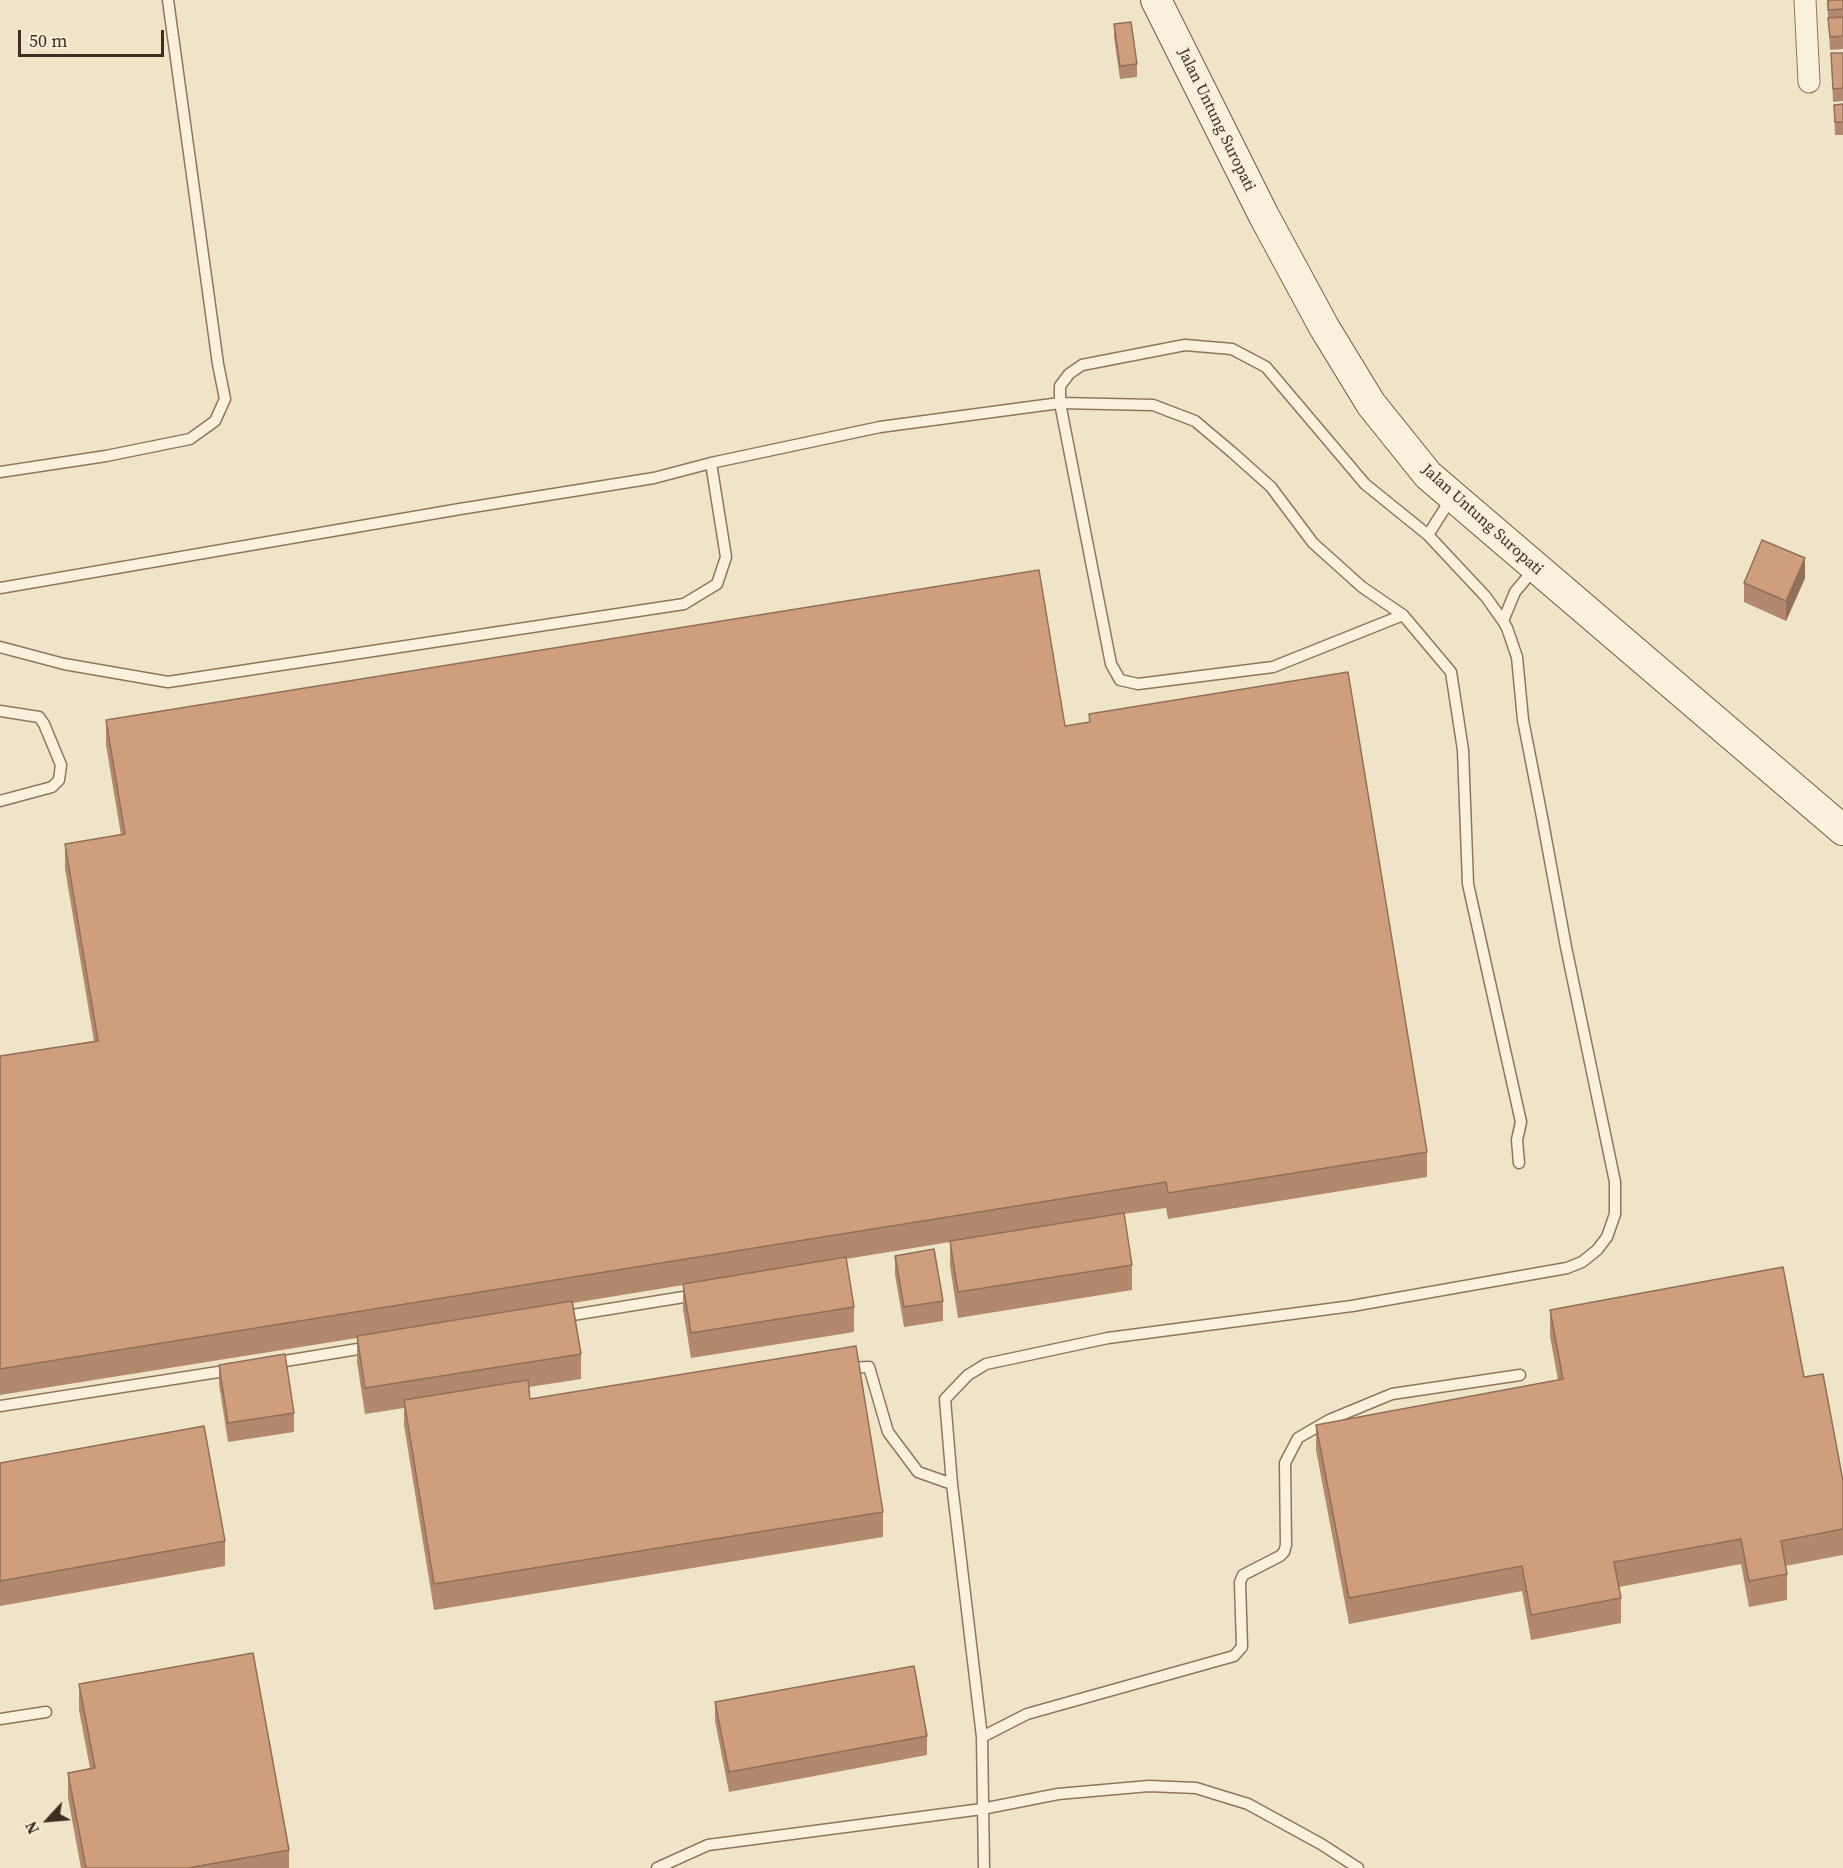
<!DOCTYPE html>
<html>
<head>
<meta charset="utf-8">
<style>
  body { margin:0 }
  #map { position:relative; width:1843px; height:1868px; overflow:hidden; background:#f0e4c8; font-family:"Source Serif 4",serif }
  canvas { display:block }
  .north { position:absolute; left:18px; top:1790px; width:60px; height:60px; -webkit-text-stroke:4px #f7eed8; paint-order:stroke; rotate:244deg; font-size:16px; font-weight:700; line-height:24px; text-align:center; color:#3d2e20 }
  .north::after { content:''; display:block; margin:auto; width:21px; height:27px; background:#3d2e20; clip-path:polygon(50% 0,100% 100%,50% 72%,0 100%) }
  .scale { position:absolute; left:18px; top:30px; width:146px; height:27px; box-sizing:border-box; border:3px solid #3d2e20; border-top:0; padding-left:8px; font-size:18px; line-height:21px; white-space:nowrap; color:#3d2e20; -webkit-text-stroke:4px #f7eed8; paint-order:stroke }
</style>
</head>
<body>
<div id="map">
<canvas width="1843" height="1868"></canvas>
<div class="north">N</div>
<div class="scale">50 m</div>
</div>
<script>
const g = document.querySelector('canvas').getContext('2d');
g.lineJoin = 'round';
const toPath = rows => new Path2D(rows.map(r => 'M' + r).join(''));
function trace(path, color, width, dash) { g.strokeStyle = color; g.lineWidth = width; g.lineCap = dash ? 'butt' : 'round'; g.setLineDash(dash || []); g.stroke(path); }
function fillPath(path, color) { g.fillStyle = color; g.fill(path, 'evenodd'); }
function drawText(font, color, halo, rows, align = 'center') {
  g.font = font + ' "Source Serif 4",serif'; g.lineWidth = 4.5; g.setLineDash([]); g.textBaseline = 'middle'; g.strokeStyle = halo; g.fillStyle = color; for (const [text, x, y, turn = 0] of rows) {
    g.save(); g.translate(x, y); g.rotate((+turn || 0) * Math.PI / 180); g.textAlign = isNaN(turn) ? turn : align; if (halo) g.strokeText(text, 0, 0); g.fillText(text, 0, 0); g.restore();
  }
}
const service = toPath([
  [0,472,106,456,190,439,215,421,225,399,218,364,168,0],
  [1428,535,1452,497],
  [0,588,460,509,654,478,711,463,880,427,1060,403,1153,405,1195,421,1233,453,1271,487,1313,543,1362,587,1403,615,1451,672,1463,750,1468,884,1521,1122,1517,1140,1519,1163],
  [1503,621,1515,592,1535,568],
  [0,647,64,664,168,682,684,604,717,584,726,557,711,463],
  [0,711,39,717,44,724,61,765,59,780,52,787,0,801],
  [560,1317,696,1295],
  [273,1363,370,1347],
  [846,1368,869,1367,888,1432,918,1472,952,1484],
  [0,1406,231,1370],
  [0,1719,46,1712],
  [982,1737,952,1484,945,1399,968,1375,986,1364,1108,1338,1352,1306,1567,1268,1582,1262,1597,1250,1607,1237,1615,1214,1615,1182,1566,947,1542,817,1523,720,1517,657,1507,628,1503,621,1486,597,1428,535,1365,484,1266,367,1232,349,1185,345,1082,365,1069,374,1060,386,1060,403,1111,664,1120,680,1138,684,1273,667,1403,615],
  [657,1868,708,1845,982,1809,1058,1794,1149,1786,1196,1788,1248,1804,1321,1844,1358,1868],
  [984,1868,982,1737,1027,1714,1234,1656,1242,1647,1240,1582,1243,1575,1280,1556,1284,1552,1286,1545,1285,1463,1298,1438,1329,1420,1392,1394,1520,1375]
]);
const minor = toPath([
  [1805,0,1809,82]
]);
const secondary = toPath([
  [1156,0,1264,216,1324,327,1371,404,1428,475,1843,830]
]);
trace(service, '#8d765c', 13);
trace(minor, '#8d765c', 23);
trace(secondary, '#6f573f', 32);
trace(service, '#faf1dc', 10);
trace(minor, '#faf1dc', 21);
trace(secondary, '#faf1dc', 30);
fillPath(toPath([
  [1827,0,1843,0,1843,49,1830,50],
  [1114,24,1137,64,1137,77,1120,79,1114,37],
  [1831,53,1843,53,1843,101,1833,102],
  [1843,104,1843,135,1835,135,1834,105],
  [1805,578,1786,621,1744,602,1744,583],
  [1089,714,1427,1152,1427,1177,1168,1219,1166,1208,1124,1214,1132,1265,1132,1290,958,1318,950,1266,950,1242,846,1259,854,1307,854,1332,691,1358,683,1309,683,1285,573,1303,581,1354,581,1379,529,1387,530,1399,883,1512,883,1537,434,1610,404,1425,404,1408,365,1414,357,1362,357,1338,0,1395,0,1056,94,1041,65,869,65,844,121,835,106,745,106,720,1065,726,1089,722],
  [895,1256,943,1301,943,1321,904,1327,895,1275],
  [1550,1310,1804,1377,1843,1481,1843,1555,1785,1566,1787,1574,1787,1600,1749,1607,1741,1564,1619,1587,1621,1598,1621,1623,1531,1640,1522,1591,1349,1624,1316,1450,1316,1425,1558,1380,1550,1336],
  [219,1365,294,1413,294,1432,228,1442,219,1384],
  [0,1463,225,1541,225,1566,0,1606],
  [79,1684,289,1850,289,1868,81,1868,68,1798,68,1773,90,1768,79,1710],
  [715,1702,927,1736,927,1755,729,1792,715,1721]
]), '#b2896c');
fillPath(toPath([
  [1805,558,1805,578,1786,621,1786,601]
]), '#916f58');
const building = toPath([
  [1828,0,1843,0,1843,9,1828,10,1828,0],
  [1843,17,1843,36,1830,37,1828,18,1843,17],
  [1131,22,1137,64,1120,66,1114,24,1131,22],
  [1831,53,1843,53,1843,88,1833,89,1831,53],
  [1843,104,1843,122,1835,122,1834,105,1843,104],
  [1762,540,1805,558,1786,601,1744,583,1762,540],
  [1039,570,1065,726,1090,722,1089,714,1348,672,1427,1152,1168,1193,1166,1182,0,1369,0,1056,98,1041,65,844,125,834,106,720,1039,570],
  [1124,1213,1132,1265,958,1292,950,1241,1124,1213],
  [934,1249,943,1301,904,1307,895,1256,934,1249],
  [846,1257,854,1307,691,1333,683,1284,846,1257],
  [1783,1267,1804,1377,1823,1374,1843,1481,1843,1529,1781,1541,1787,1574,1749,1581,1741,1539,1614,1562,1621,1598,1531,1615,1522,1566,1349,1598,1316,1425,1563,1379,1550,1310,1783,1267],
  [572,1301,581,1354,365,1388,357,1336,572,1301],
  [856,1346,883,1512,434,1584,404,1400,528,1380,530,1399,856,1346],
  [285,1354,294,1413,228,1423,219,1365,285,1354],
  [204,1426,225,1541,0,1581,0,1463,204,1426],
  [253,1653,289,1850,188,1868,86,1868,68,1773,95,1768,79,1684,253,1653],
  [914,1666,927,1736,729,1772,715,1702,914,1666]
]);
fillPath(building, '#cf9f7d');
trace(building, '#916f58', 1.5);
drawText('16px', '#3d2e20', '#f7eed8', [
  ["Jalan Untung Suropati",1216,120,64],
  ["Jalan Untung Suropati",1482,520,42]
]);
</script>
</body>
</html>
